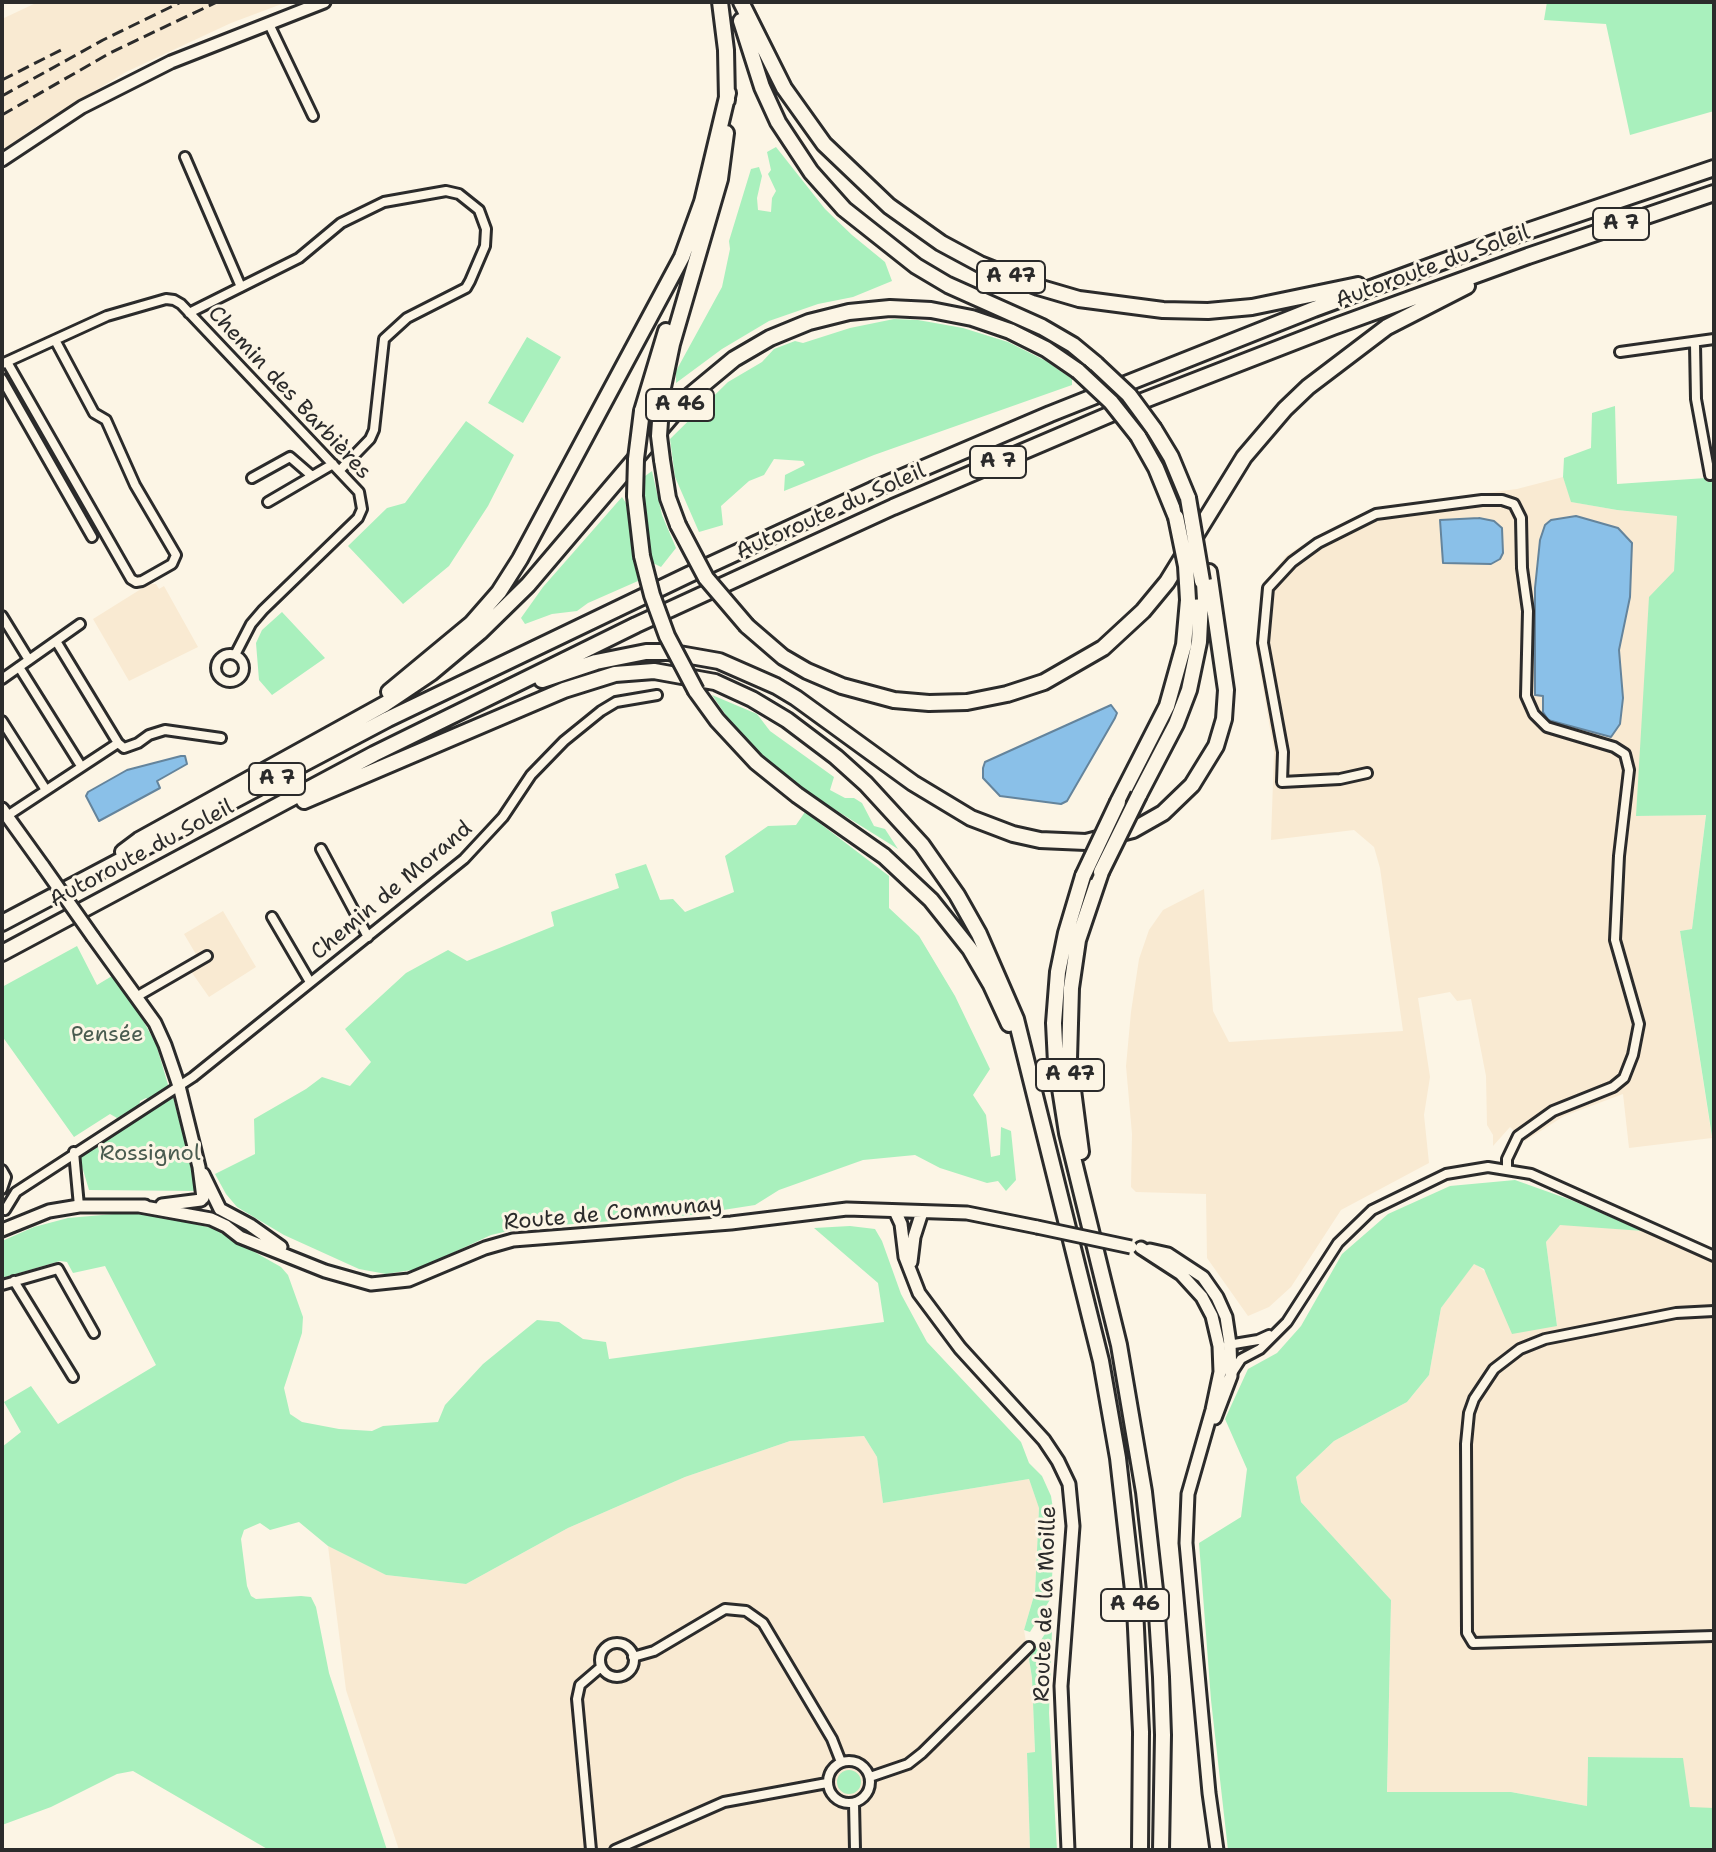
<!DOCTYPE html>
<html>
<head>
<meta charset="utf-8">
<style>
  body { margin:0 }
  #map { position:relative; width:1716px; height:1852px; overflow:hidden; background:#fcf5e5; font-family:"Shantell Sans",sans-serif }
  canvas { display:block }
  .frame { position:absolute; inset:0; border:4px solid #2b2b2b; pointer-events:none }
</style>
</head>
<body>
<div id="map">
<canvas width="1716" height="1852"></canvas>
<div class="frame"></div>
</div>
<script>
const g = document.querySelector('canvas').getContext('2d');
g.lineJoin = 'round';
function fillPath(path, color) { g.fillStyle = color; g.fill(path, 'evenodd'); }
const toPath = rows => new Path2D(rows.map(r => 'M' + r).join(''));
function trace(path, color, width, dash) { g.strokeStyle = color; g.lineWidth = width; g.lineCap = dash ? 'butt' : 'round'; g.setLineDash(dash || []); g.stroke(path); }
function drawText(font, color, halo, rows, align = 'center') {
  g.font = font + ' "Shantell Sans",sans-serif'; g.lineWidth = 6; g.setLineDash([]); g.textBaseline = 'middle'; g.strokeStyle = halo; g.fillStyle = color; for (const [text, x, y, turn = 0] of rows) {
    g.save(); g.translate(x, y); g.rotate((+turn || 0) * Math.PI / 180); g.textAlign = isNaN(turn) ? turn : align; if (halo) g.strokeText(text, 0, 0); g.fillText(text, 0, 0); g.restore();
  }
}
fillPath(toPath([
  [38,2,287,2,231,23,126,72,29,131,2,153,2,19],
  [1563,477,1572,502,1617,510,1677,516,1674,572,1637,816,1706,814,1692,929,1680,931,1712,1138,1629,1148,1623,1094,1564,1116,1525,1141,1510,1127,1493,1146,1493,1135,1487,1125,1486,1076,1471,999,1457,1001,1450,992,1418,998,1430,1077,1424,1115,1429,1163,1341,1210,1291,1287,1269,1307,1248,1316,1207,1258,1206,1194,1136,1192,1131,1187,1132,1134,1126,1066,1131,1012,1139,959,1149,930,1163,910,1204,889,1213,1011,1229,1042,1403,1031,1380,868,1374,847,1354,830,1271,840,1274,752,1256,647,1262,585,1287,555,1318,535,1379,507,1517,489],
  [149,584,156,584,159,589,164,586,198,647,129,681,93,619],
  [223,911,256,967,209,997,190,970,148,996,139,985,155,982,197,956,184,934],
  [1560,1224,1643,1231,1714,1263,1714,1808,1690,1808,1682,1758,1588,1757,1587,1806,1511,1792,1387,1793,1391,1600,1301,1502,1296,1477,1334,1441,1407,1402,1429,1375,1441,1308,1474,1263,1557,1326,1546,1242],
  [864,1436,877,1457,883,1503,1029,1479,1039,1507,1035,1592,1024,1630,1032,1678,1035,1753,1027,1754,1030,1850,399,1850,346,1690,328,1546,386,1575,466,1584,568,1528,685,1477,790,1441]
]), '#f9ead2');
fillPath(toPath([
  [1547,2,1714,2,1714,111,1630,135,1606,24,1544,20],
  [776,147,825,209,852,235,885,262,892,281,853,297,818,304,769,321,722,349,676,383,676,371,722,287,730,249,729,241,751,169,759,167,762,176,757,198,758,210,771,212,772,198,776,191,768,174,771,170,767,152],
  [894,319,918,320,963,328,1008,342,1046,361,1072,379,1072,385,874,455,784,491,785,475,805,465,803,461,774,459,764,475,749,481,721,506,723,525,699,532,675,477,670,439,728,382,762,362,774,349,795,341,803,343,850,328],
  [527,337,561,357,523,423,488,403],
  [1615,406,1617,484,1706,478,1707,482,1714,481,1714,1149,1680,931,1692,929,1706,815,1636,816,1649,597,1674,571,1677,516,1617,510,1571,502,1563,477,1564,458,1591,448,1592,413],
  [466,421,514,455,488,506,449,566,403,604,348,546,387,508,405,503],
  [652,471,662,515,676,548,661,567,651,562,644,522,641,479],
  [622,497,626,503,638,581,588,603,577,611,552,614,525,624,521,618,543,587],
  [282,612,325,658,272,695,259,680,256,643,262,630],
  [712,695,757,714,770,731,834,777,830,790,845,798,854,798,862,803,874,826,885,829,898,849,818,799,771,763,736,730],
  [805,812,889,876,889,908,919,936,955,996,990,1069,973,1095,986,1115,991,1157,1000,1155,1001,1127,1011,1131,1016,1180,1006,1191,998,1181,987,1183,940,1168,915,1155,863,1160,779,1190,755,1205,691,1215,521,1228,491,1235,418,1269,386,1274,359,1269,284,1235,237,1207,226,1194,215,1174,255,1154,254,1119,306,1089,322,1077,350,1086,371,1062,345,1029,406,973,448,950,467,961,554,926,551,912,619,888,615,874,646,864,660,900,673,899,685,912,734,892,725,856,768,826,796,825],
  [77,946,97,985,112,976,140,1015,156,1044,169,1088,149,1100,146,1098,140,1101,139,1106,117,1118,110,1114,74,1137,2,1036,2,987],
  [173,1097,198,1191,89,1190,78,1153],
  [1515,1180,1571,1200,1643,1231,1560,1225,1546,1242,1557,1326,1512,1334,1484,1269,1474,1264,1441,1308,1429,1375,1407,1402,1334,1441,1296,1477,1301,1502,1391,1600,1387,1792,1511,1792,1587,1806,1588,1757,1683,1758,1690,1807,1714,1808,1714,1850,1228,1850,1211,1700,1199,1543,1241,1517,1247,1469,1225,1419,1248,1369,1277,1353,1301,1326,1342,1254,1388,1214,1450,1186],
  [125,1213,155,1215,212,1228,281,1267,288,1275,303,1317,302,1333,284,1388,290,1414,302,1422,339,1429,372,1431,383,1426,438,1422,445,1405,483,1364,537,1320,559,1322,583,1339,606,1342,609,1359,884,1322,878,1283,814,1228,850,1226,875,1229,882,1241,901,1294,927,1342,1021,1442,1029,1463,1042,1476,1051,1496,1055,1521,1051,1598,1030,1632,1024,1630,1035,1592,1039,1508,1029,1479,883,1503,877,1457,864,1436,790,1441,685,1477,568,1528,466,1584,386,1575,328,1546,299,1522,270,1530,260,1523,244,1530,241,1539,247,1586,251,1596,256,1599,301,1596,311,1597,316,1607,329,1673,387,1850,269,1850,133,1771,117,1774,51,1807,2,1825,2,1447,21,1432,4,1402,31,1386,58,1424,156,1365,105,1266,73,1273,67,1262,60,1261,2,1278,2,1241,34,1227,68,1218],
  [1048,1629,1052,1630,1049,1713,1057,1850,1030,1850,1027,1753,1035,1752,1032,1678,1029,1659],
  '837 1782a12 12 0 1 1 24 0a12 12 0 1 1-24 0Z'
]), '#a9f0bd');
const water = toPath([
  [1576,516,1618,528,1632,543,1630,597,1619,650,1623,698,1620,724,1611,737,1548,720,1543,712,1543,696,1535,695,1535,588,1540,540,1545,525,1551,520,1576,516],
  [1479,518,1494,521,1502,528,1503,553,1500,559,1491,564,1443,563,1440,520,1479,518],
  [1111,705,1117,713,1115,718,1067,801,1061,804,1000,796,983,778,983,768,985,762,1111,705],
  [181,756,185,756,187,764,157,781,160,788,99,821,86,796,88,792,127,770,181,756]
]);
fillPath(water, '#8ac0e8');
trace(water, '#64849c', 2);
const street = toPath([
  [269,24,313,116],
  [185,157,241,287],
  [189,313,299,258,341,223,384,202,446,191,459,194,479,210,486,229,485,246,470,281,466,288,407,318,384,339,374,430,370,439,340,470],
  [1695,344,1696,399,1710,475],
  [1620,352,1714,339],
  [7,362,131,579,136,582,142,581,172,564,176,555,135,485,106,420,94,413,55,340],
  [2,364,107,316,166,299,174,300,181,304,359,492,362,509,358,518,263,610,251,624,235,655],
  [2,379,92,537],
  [252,478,290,457,312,476],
  [268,502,333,464],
  [2,616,29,660],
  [56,641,118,743],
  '216 668a14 14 0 1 1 28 0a14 14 0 1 1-28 0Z',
  [19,667,81,766],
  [2,679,80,624],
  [2,721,46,790],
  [1367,773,1340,779,1282,782,1283,752,1263,643,1268,588,1292,562,1318,543,1376,514,1482,500,1502,500,1514,504,1521,518,1522,568,1528,611,1526,696,1534,714,1547,727,1614,747,1625,754,1629,770,1619,856,1615,940,1639,1024,1633,1055,1624,1078,1613,1087,1553,1111,1518,1136,1507,1159,1507,1169],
  [7,816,118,743,124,748,138,743,149,735,165,730,221,738],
  [321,849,368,937],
  [272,917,310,982],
  [136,997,207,956],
  [74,1152,79,1206],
  [2,1170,6,1177,2,1189],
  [5,1210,16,1192,193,1077,464,859,503,817,531,775,564,741,601,711,616,702,657,695],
  [14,1281,73,1377],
  [2,1285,58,1269,94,1333],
  [1714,1311,1676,1313,1545,1339,1520,1349,1494,1369,1474,1399,1469,1413,1466,1444,1467,1633,1473,1643,1714,1636],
  [1228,1345,1258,1340,1269,1335],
  [1232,1373,1241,1359,1260,1349,1287,1322,1338,1243,1372,1210,1446,1174,1488,1167,1531,1174,1714,1256],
  '600 1660a17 17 0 1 1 34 0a17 17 0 1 1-34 0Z',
  [633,1657,654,1651,725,1609,746,1611,763,1623,832,1739,841,1762],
  '828 1782a21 21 0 1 1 42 0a21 21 0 1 1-42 0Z',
  [870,1777,908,1764,922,1753,1029,1647],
  [854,1803,855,1850],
  [591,1850,577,1699,580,1685,601,1667],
  [615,1850,724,1802,827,1783]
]);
const secondary = toPath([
  [2,160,82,107,171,62,324,2],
  [2,809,43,866],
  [93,937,155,1023,165,1045,179,1086,199,1167,203,1198],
  [203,1174,220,1209],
  [162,1205,201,1200],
  [139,1206,211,1219,226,1226,240,1237,325,1271,371,1284,409,1280,485,1248,513,1240,731,1223,847,1209,967,1213,1037,1227],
  [220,1209,250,1225,281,1247],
  [895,1211,901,1224,905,1257,919,1293,960,1348,1044,1440,1058,1461,1069,1484,1073,1526,1061,1686,1068,1850],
  [2,1230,49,1211,79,1206,145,1206],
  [1141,1248,1181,1274,1202,1297,1212,1316,1219,1346,1220,1372,1212,1410,1188,1494,1186,1543,1209,1793,1217,1850],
  [1150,1250,1168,1254,1203,1277,1217,1297,1226,1317,1230,1344,1231,1376,1215,1418],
  [911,1262,914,1237,922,1212]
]);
const highway = toPath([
  [720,2,726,50,727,100],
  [741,2,784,88,824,144,889,206,941,243,980,264,1038,287,1079,299,1163,310,1208,311,1252,307,1358,285],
  [741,21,762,87,778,122,811,172,844,209,916,266,948,285,1042,327,1073,345,1096,364],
  [662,392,672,344,720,179,726,133],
  [642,411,666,331],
  [1154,429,1171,457,1188,498],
  [1138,436,1156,468,1176,517],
  [662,460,668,498,678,525],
  [635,496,642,556],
  [747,626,783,657,807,671,842,686,894,700,929,703,967,702,1007,694,1044,682,1103,648,1143,611,1167,582,1244,457,1285,409,1308,387,1387,327,1467,286],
  [542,680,596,662,646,652,668,652,719,661,776,686,796,698,913,783,971,818,1013,834,1040,840,1086,842,1133,830,1163,813,1192,785,1216,746,1224,719,1226,690,1209,572],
  [696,691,717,720,756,762,797,795,884,856,931,900,970,949,991,985,1009,1024],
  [389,692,471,624,499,592,520,559,682,257,702,202,728,93],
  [1139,795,1176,724,1189,690,1199,642,1202,581],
  [304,801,564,690,615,674,654,671,715,682,752,699,787,720,836,757,866,784,922,845,957,895,979,934,1016,1019,1101,1361,1118,1458,1135,1608,1141,1732,1140,1850],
  [1118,802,1167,706,1184,645,1188,600],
  [123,852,139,840,385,704,431,673,480,632,528,585,687,398,734,359,770,338,809,322,849,312,890,308,931,310,972,318,1010,331,1046,349,1078,371],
  [1083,876,1066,933,1058,972,1054,1023,1056,1063,1067,1133,1119,1345,1144,1492,1156,1599,1161,1677,1163,1735,1161,1850],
  [2,923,388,719,688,575,872,490,1050,414,1314,309,1504,239,1714,168],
  [2,953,374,754,636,625,893,507,1132,405,1333,327,1528,256,1714,193],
  [1081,1152,1069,1059,1071,988,1078,940,1101,872]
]);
trace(street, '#2b2b2b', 14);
trace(secondary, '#2b2b2b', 17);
trace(highway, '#2b2b2b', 20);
trace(street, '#fcf5e5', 8);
trace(secondary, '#fcf5e5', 11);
trace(highway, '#fcf5e5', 14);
trace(toPath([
  [2,80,63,49],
  [2,96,103,40,181,2],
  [2,115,110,53,217,2]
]), '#2b2b2b', 3, [12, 6]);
const secondaryBridge = toPath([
  [43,866,93,937],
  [1037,1227,1131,1247]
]);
const highwayBridge = toPath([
  [1096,364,1129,395,1154,429],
  [1078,371,1111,402,1138,436],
  [662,460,659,436,662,392],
  [635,496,636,459,642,411],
  [1188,498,1202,581],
  [1176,517,1186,566,1188,600],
  [678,525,706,578,747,626],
  [642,556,652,595,667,636,696,691],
  [1101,872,1139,795],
  [1083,876,1118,802]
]);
trace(secondaryBridge, '#2b2b2b', 17, []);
trace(highwayBridge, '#2b2b2b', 20, []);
trace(secondaryBridge, '#fcf5e5', 11);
trace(highwayBridge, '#fcf5e5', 14);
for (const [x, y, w] of [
  [1621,224,56],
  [1011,277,68],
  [680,405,68],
  [998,462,56],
  [277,779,56],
  [1070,1075,68],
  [1135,1605,68]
]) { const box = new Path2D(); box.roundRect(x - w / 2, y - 16, w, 32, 6); g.fillStyle = '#fcf5e5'; g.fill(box); trace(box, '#2b2b2b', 2); }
drawText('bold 20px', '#2b2b2b', null, [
  ["A 7",1621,224],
  ["A 47",1011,277],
  ["A 46",680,405],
  ["A 7",998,462],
  ["A 7",277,779],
  ["A 47",1070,1075],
  ["A 46",1135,1605]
]);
drawText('22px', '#2b2b2b', '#fcf5e5', [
  ["Autoroute du Soleil",1433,267,-20],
  ["Chemin des Barbières",289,393,47],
  ["Autoroute du Soleil",831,512,-24],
  ["Autoroute du Soleil",142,854,-28],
  ["Chemin de Morand",392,891,-40],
  ["Route de Communay",613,1214,-5],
  ["Route de la Moille",1046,1604,-88]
]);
drawText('22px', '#4a5c50', '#fcf5e5', [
  ["Pensée",107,1035],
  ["Rossignol",150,1154]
]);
</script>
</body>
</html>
